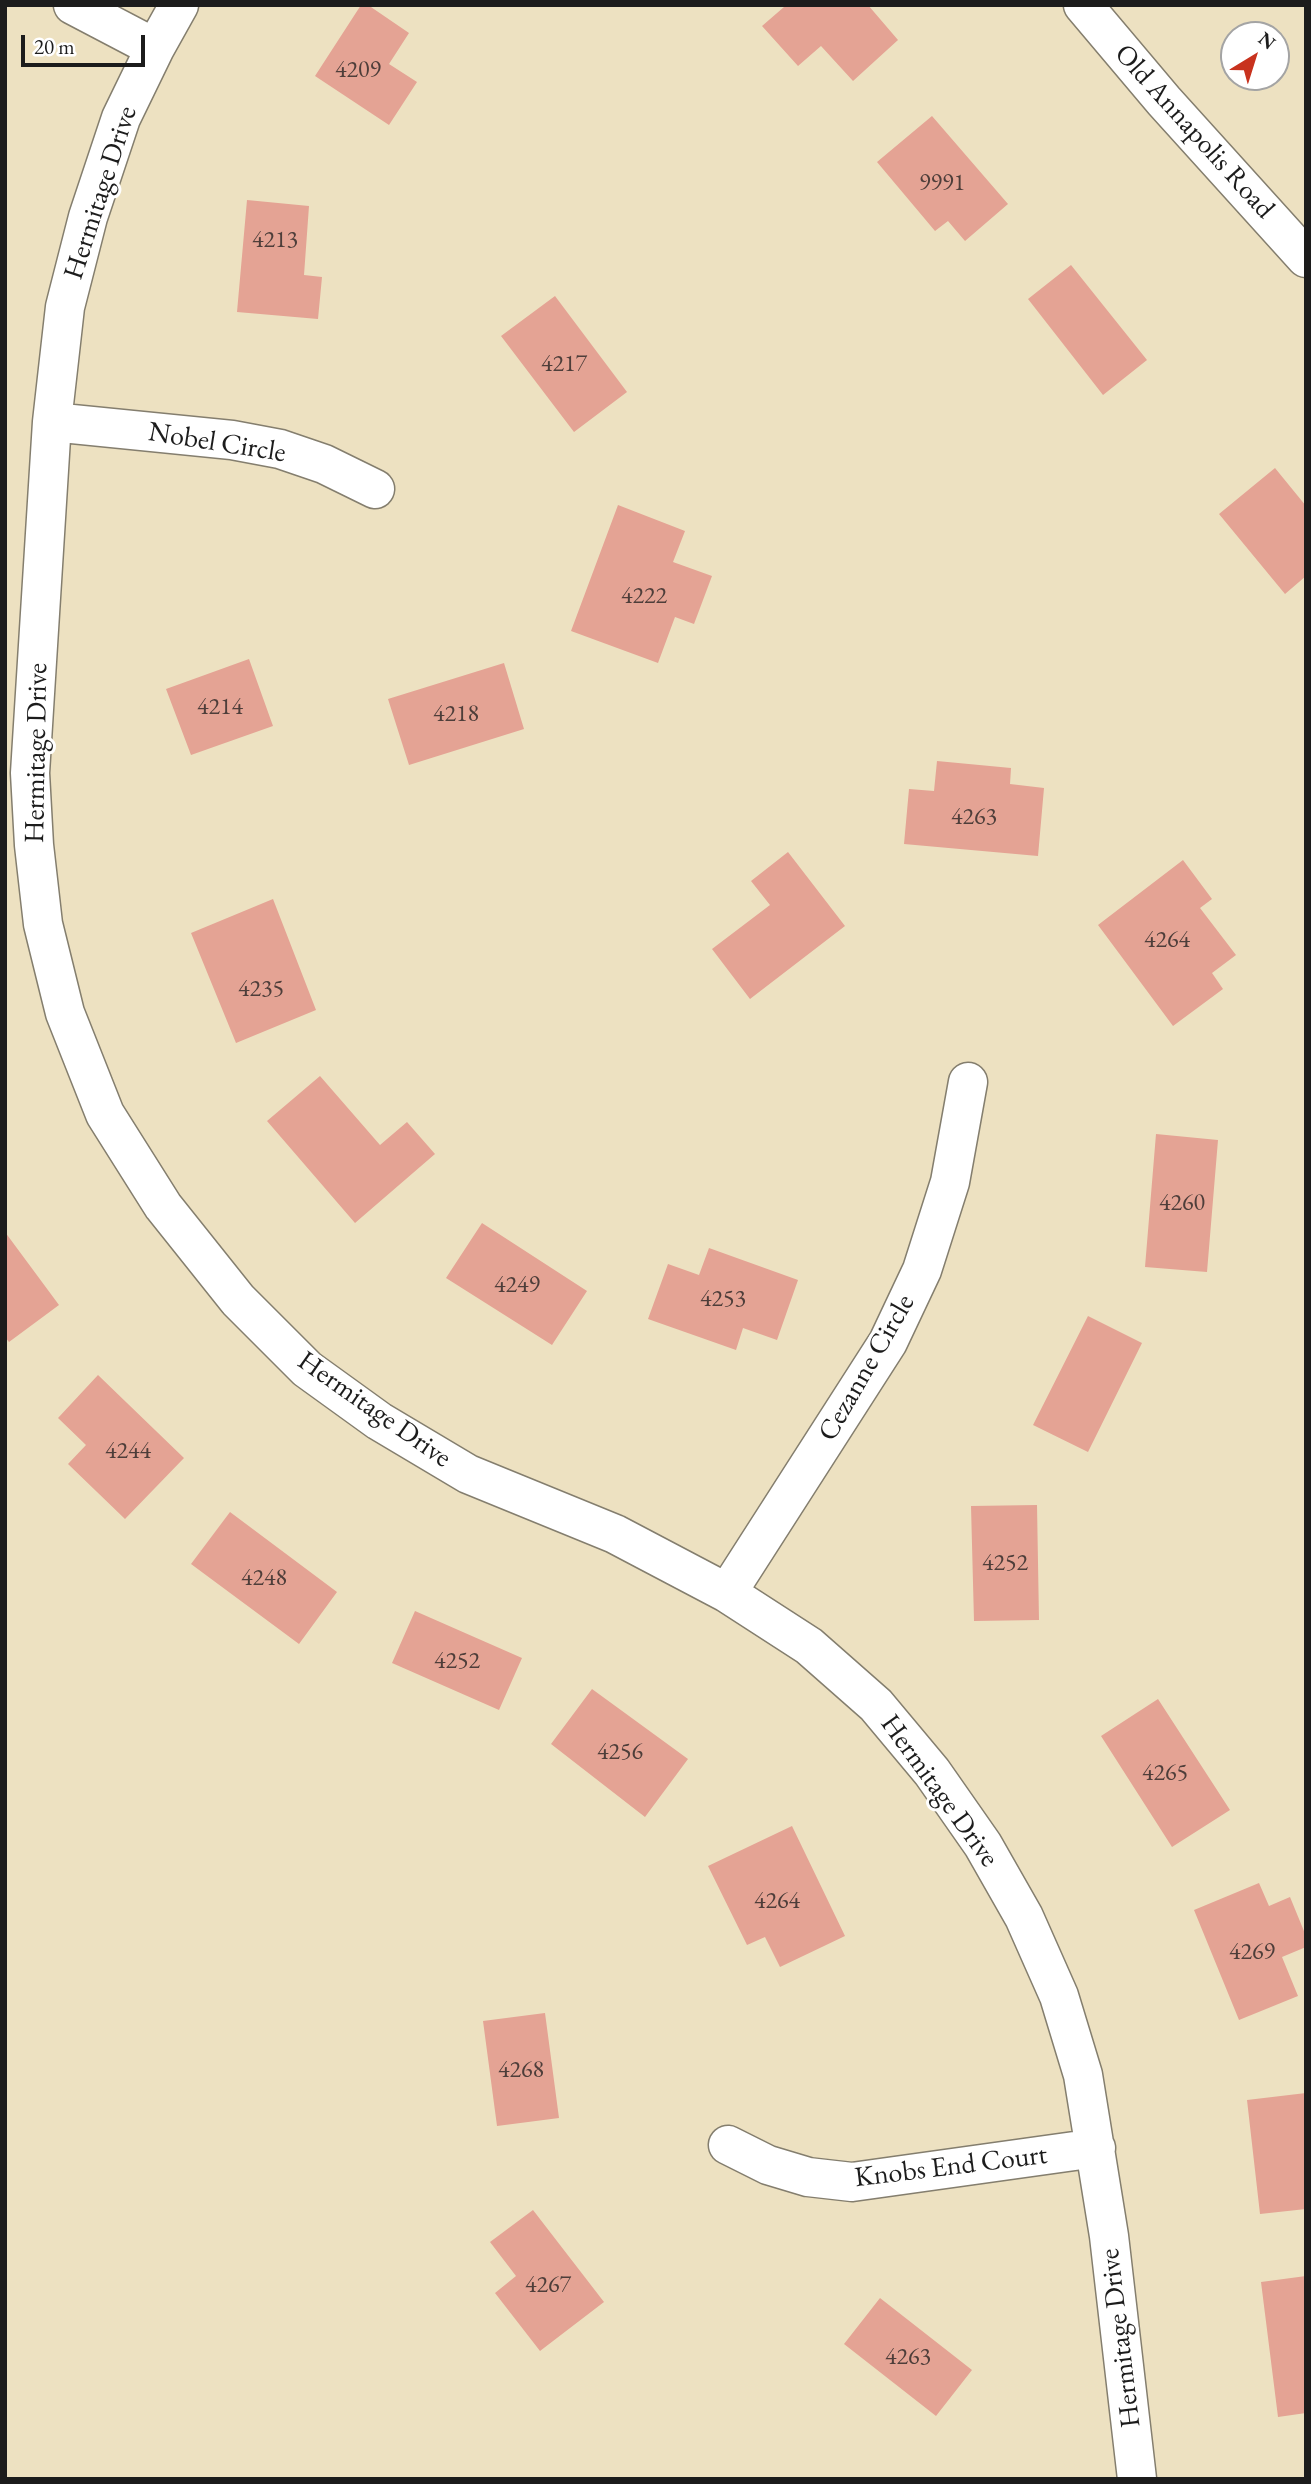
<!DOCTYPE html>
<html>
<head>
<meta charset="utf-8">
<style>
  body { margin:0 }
  #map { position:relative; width:1311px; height:2484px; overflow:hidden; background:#ede1c1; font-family:"EB Garamond",serif }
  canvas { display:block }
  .frame { position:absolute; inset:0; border:7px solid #1c1c1c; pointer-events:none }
  .north { position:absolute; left:1220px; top:21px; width:70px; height:70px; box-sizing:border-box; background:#fff; border:2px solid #a4a4a4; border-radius:50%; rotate:38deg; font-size:19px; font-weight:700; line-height:28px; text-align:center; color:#1c1c1c }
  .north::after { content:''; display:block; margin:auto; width:24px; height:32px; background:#c8321e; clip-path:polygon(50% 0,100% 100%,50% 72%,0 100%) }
  .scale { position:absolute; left:21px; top:35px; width:124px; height:32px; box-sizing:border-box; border:4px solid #1c1c1c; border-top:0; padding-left:9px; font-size:21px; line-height:24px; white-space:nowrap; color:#1c1c1c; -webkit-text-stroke:5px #fff; paint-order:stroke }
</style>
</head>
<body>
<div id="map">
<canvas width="1311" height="2484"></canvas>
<div class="frame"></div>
<div class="north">N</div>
<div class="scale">20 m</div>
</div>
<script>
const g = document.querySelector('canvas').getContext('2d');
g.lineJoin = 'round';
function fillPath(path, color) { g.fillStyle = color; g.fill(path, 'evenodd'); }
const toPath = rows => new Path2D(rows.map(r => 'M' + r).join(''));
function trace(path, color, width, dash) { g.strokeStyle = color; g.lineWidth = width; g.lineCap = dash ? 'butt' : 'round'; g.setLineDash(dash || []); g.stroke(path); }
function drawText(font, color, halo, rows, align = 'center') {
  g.font = font + ' "EB Garamond",serif'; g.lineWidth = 6; g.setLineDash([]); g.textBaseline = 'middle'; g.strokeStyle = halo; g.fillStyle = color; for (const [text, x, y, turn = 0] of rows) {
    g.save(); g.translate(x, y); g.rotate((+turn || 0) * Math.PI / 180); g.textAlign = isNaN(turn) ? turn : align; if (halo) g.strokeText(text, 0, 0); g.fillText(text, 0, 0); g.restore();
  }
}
fillPath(toPath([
  [361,5,368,5,409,33,389,64,417,82,389,125,315,76],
  [783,5,868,5,898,40,853,81,821,46,798,66,762,26,784,7],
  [932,116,1008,204,965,241,948,221,935,231,877,162],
  [247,200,309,206,304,275,322,277,318,319,237,312],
  [1071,265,1147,360,1103,395,1028,299],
  [555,296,627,392,574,432,501,336],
  [1275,468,1306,506,1306,576,1285,594,1219,514],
  [618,505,685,531,673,562,712,576,694,624,675,617,658,663,571,631],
  [249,659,273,726,191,755,166,689],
  [504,663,524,729,409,765,388,699],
  [937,761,1011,768,1010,784,1044,788,1038,856,904,844,909,789,934,791],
  [788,852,845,926,750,999,712,949,770,905,751,881],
  [1183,860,1212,899,1200,908,1236,955,1212,973,1223,989,1173,1026,1098,925],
  [273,899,316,1010,236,1043,191,933],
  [320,1076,380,1145,407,1122,435,1154,355,1223,267,1121],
  [1156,1134,1218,1140,1207,1272,1145,1267],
  [482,1223,587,1291,552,1345,446,1278],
  [5,1232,59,1305,9,1342,5,1337],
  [709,1248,798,1280,777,1340,743,1328,736,1350,648,1319,668,1264,699,1275],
  [1088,1316,1142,1343,1088,1452,1033,1425],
  [98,1375,184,1458,125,1519,68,1464,86,1445,58,1418],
  [1037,1505,1039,1620,974,1621,971,1506],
  [230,1512,337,1592,299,1644,191,1564],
  [415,1611,522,1658,499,1710,392,1663],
  [592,1689,688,1759,645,1817,551,1744],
  [1158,1699,1230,1810,1172,1847,1101,1736],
  [792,1826,845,1936,780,1967,765,1937,747,1945,708,1866],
  [1259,1883,1269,1906,1290,1897,1306,1936,1306,1947,1282,1957,1298,1996,1239,2020,1194,1910],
  [545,2013,559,2118,497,2126,483,2021],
  [1306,2093,1306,2209,1260,2214,1247,2100],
  [533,2210,604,2302,540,2351,495,2293,516,2276,490,2242],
  [1306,2276,1306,2413,1278,2417,1261,2282],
  [880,2298,972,2370,936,2416,844,2344]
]), '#e4a394');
const minor = toPath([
  [73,5,155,48],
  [179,5,155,48,121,118,88,217,65,307,52,422,30,773,34,845,43,924,65,1013,105,1114,163,1206,238,1300,307,1369,379,1421,468,1474,615,1534,727,1593,809,1646,876,1705,932,1772,983,1845,1024,1917,1059,1996,1083,2075,1109,2236,1137,2479],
  [1083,5,1164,101,1306,258],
  [52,422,232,440,280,449,324,464,375,489],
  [727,1593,888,1342,922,1270,950,1182,968,1082],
  [728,2145,768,2165,808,2177,852,2182,1096,2148]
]);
trace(minor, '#847e6e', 41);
trace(minor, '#fff', 38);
drawText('24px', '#4e3e3a', null, [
  ["4209",358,70],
  ["9991",942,183],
  ["4213",275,240],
  ["4217",564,364],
  ["4222",644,596],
  ["4214",220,707],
  ["4218",456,714],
  ["4263",974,817],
  ["4264",1167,940],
  ["4235",261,989],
  ["4260",1182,1203],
  ["4249",517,1285],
  ["4253",723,1299],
  ["4244",128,1451],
  ["4252",1005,1563],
  ["4248",264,1578],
  ["4252",457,1661],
  ["4256",620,1752],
  ["4265",1165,1773],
  ["4264",777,1901],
  ["4269",1252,1952],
  ["4268",521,2070],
  ["4267",548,2285],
  ["4263",908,2357]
]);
drawText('28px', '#1c1c1c', '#fff', [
  ["Old Annapolis Road",1194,132,48],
  ["Hermitage Drive",101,193,-72],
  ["Nobel Circle",217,443,9],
  ["Hermitage Drive",37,753,-89],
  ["Cezanne Circle",867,1368,-60],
  ["Hermitage Drive",374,1410,35],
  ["Hermitage Drive",939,1791,54],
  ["Knobs End Court",951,2167,-7],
  ["Hermitage Drive",1121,2338,-97]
]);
</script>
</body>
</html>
